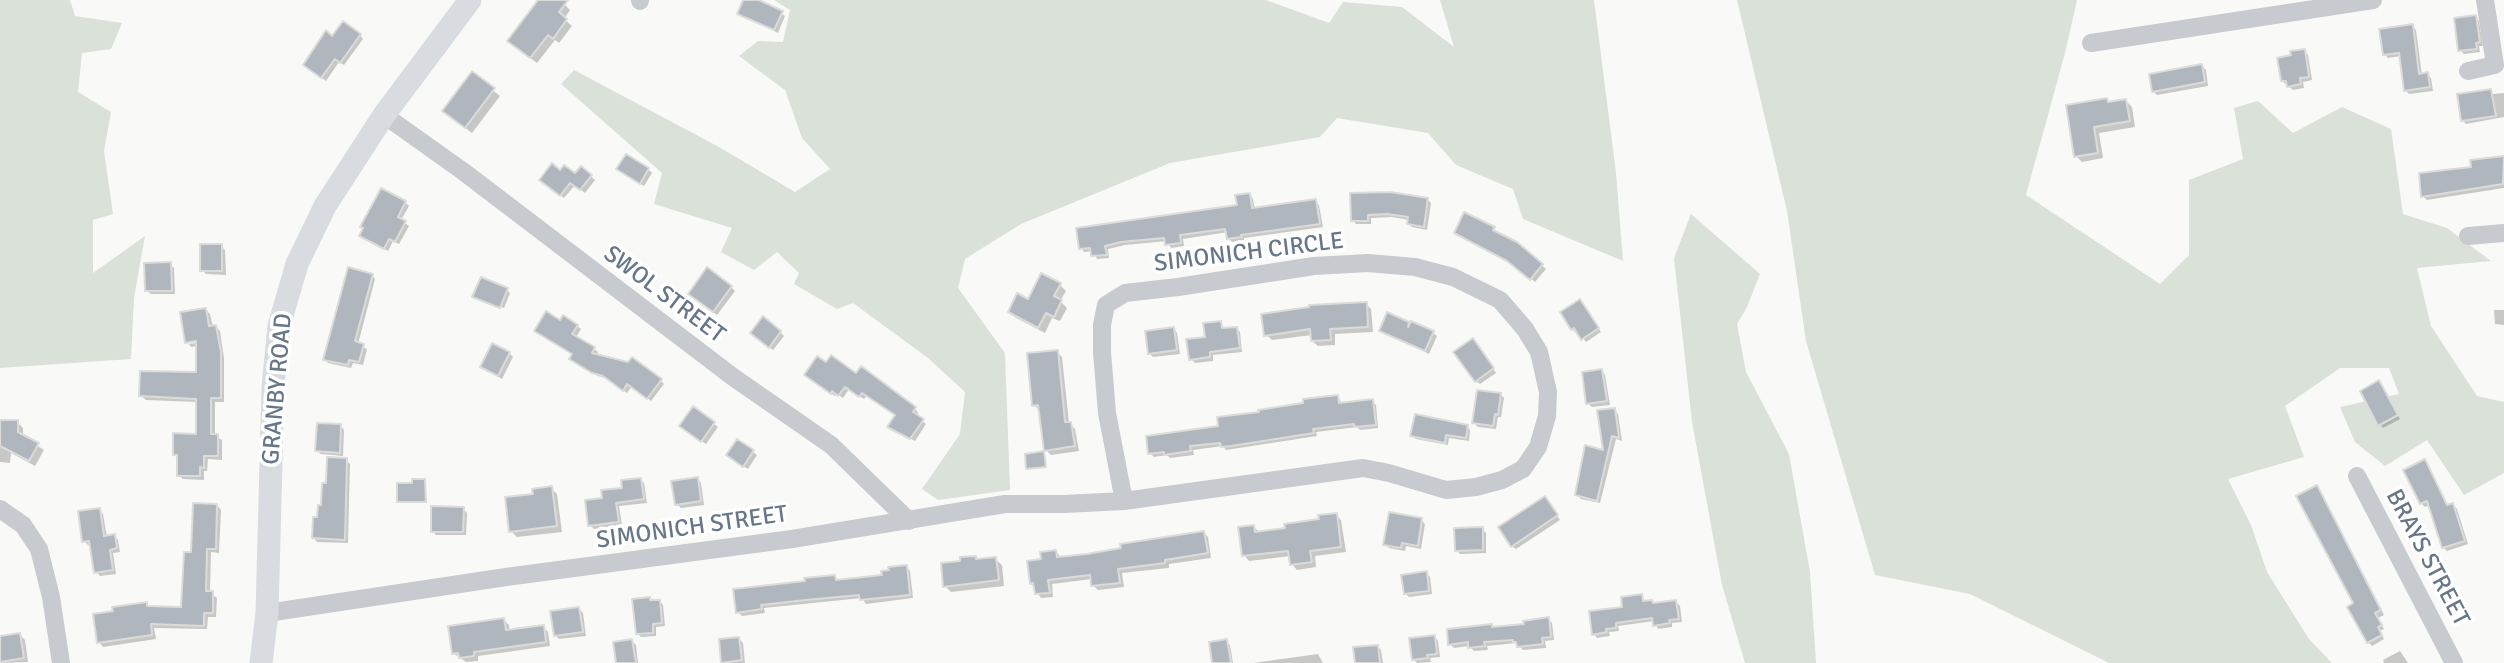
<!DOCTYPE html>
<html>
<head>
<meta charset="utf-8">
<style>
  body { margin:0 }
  canvas { display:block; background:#f9f9f7 }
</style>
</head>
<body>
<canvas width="2504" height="663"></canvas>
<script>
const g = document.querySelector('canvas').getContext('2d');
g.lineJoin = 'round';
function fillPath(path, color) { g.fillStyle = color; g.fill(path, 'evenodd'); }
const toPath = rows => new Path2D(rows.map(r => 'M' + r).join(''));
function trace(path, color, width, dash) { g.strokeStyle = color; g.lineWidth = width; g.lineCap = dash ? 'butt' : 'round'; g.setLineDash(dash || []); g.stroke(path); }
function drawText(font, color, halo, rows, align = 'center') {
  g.font = font + ' Signika,sans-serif'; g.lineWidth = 7; g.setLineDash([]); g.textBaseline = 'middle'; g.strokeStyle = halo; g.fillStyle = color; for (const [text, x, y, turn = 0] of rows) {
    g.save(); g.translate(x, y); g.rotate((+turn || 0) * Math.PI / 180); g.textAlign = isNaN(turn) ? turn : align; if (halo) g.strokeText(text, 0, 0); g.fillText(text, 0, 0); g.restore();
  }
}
fillPath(toPath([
  [0,0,70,0,75,16,122,23,111,49,82,53,78,92,111,112,104,151,113,214,93,220,93,273,145,236,134,298,131,359,0,368],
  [774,0,1266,0,1329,23,1343,2,1402,7,1454,47,1440,0,1594,0,1616,173,1623,261,1523,219,1513,189,1456,165,1428,133,1337,118,1320,137,1170,163,1021,224,965,259,958,288,1005,353,1010,490,938,500,922,489,960,434,965,392,928,358,853,303,837,309,794,284,799,273,777,252,754,270,721,252,732,228,654,204,662,173,561,84,574,70,719,147,795,192,830,169,802,138,785,90,739,56,758,41,783,42,790,10],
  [1737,0,2077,0,2065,53,2026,195,2160,284,2189,255,2189,180,2243,159,2234,108,2258,101,2293,133,2342,107,2391,129,2403,214,2447,228,2491,261,2417,268,2431,326,2477,396,2504,402,2504,473,2464,495,2427,440,2385,466,2355,442,2340,407,2399,394,2389,368,2340,368,2285,406,2304,457,2228,479,2251,525,2267,572,2309,639,2332,663,2109,663,1970,594,1875,575,1806,341,1787,211],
  [1691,214,1760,274,1747,307,1737,324,1746,372,1789,454,1810,572,1816,663,1745,663,1722,585,1692,422,1674,258]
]), '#dae1d8');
fillPath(toPath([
  [540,0,559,0,564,4,570,10,564,19,572,26,559,43,555,40,537,63,515,47],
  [745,0,755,0,785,16,778,33,739,13],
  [2475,17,2479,21,2483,46,2479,46,2480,52,2464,54,2460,50],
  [2412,26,2416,30,2422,75,2427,74,2431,78,2433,91,2409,94,2405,90,2401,56,2388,58,2384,54],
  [360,35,363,39,344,65,339,62,326,81,309,69,333,38],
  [2304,51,2308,55,2312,80,2303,82,2304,88,2293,90,2282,81,2293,57],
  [2202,66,2206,70,2208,86,2157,95,2153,91],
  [472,74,500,96,472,133,451,117],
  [2490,91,2493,94,2504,93,2504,117,2466,124,2462,120],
  [2106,100,2110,103,2126,101,2132,107,2135,127,2099,133,2103,158,2082,162,2076,156],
  [2504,158,2504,188,2427,200,2423,196,2472,169,2472,161],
  [581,168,595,180,585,193,575,185,564,198,545,184,561,173,575,176],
  [648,169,652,173,644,186,622,173],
  [1250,195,1253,199,1255,210,1315,201,1319,205,1323,227,1244,238,1244,240,1232,242,1228,238,1228,232,1183,239,1184,246,1171,248,1167,241,1125,245,1108,249,1109,258,1097,259,1093,251,1084,252,1081,248,1239,207],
  [1352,195,1427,199,1431,203,1427,230,1412,227,1409,223,1409,220,1392,217,1371,218,1371,224,1356,224,1353,221],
  [405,202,409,206,401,220,409,226,399,244,393,241,388,251,365,239],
  [1494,228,1496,234,1516,243,1546,269,1535,282,1513,264,1456,233],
  [221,246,225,250,226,275,206,274,202,270],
  [170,264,174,268,175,294,151,294,147,291],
  [372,275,375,279,358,344,367,349,363,365,353,363,351,368,328,363,325,359],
  [1060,285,1066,291,1060,301,1067,308,1060,321,1052,318,1045,333,1016,318,1010,312],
  [731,287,735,291,717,315,694,298],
  [507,290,510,293,504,308,474,297],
  [1366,304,1371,309,1373,332,1335,334,1335,345,1318,346,1312,341,1312,335,1272,340,1266,335],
  [1584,305,1601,332,1586,342,1578,332,1576,333,1572,329,1562,313],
  [206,310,210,314,213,327,216,327,220,331,224,358,224,402,215,402,215,436,222,440,222,460,208,459,207,471,204,471,204,480,183,479,178,475,179,459,174,455,198,435,198,402,146,400,141,396,197,374,197,346,191,347,189,344,204,342,204,338,187,342],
  [2494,310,2504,310,2504,325,2495,324],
  [561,322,577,326,581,329,576,337,594,349,598,352,596,356,660,380,664,384,651,401,632,386,627,393,609,379,598,376,575,362],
  [1220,323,1225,330,1236,328,1240,332,1242,352,1213,355,1213,361,1195,363,1191,359],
  [1408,323,1433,333,1437,336,1429,354,1381,330],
  [1174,329,1177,333,1180,354,1153,357,1149,353],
  [780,332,784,336,773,350,756,337],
  [1476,344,1496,373,1480,384,1476,381],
  [1057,352,1062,357,1069,423,1075,429,1079,451,1051,455,1046,450,1040,411,1034,405],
  [509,353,513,357,502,379,482,367],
  [827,364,856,375,915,409,918,413,916,416,926,424,915,441,893,430,889,427,897,415,867,395,864,399,849,389,843,398,837,394,835,396,810,378],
  [1602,371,1605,375,1610,405,1592,407,1588,404],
  [2379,382,2400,419,2383,428,2380,424],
  [1500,394,1504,398,1501,417,1498,417,1496,429,1478,427,1474,423],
  [1338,397,1342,404,1372,401,1376,405,1378,428,1360,430,1357,427,1316,432,1317,436,1226,450,1223,446,1193,450,1194,455,1170,458,1167,455,1154,457,1150,453,1220,427],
  [694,409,718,427,706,444,685,430],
  [1614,410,1618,414,1622,441,1616,439,1600,503,1581,499,1577,495,1606,452],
  [0,421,17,422,23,428,23,436,44,450,35,466,11,453,10,463,0,462],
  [341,426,344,430,343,456,321,454,317,451],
  [1467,426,1470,430,1469,441,1449,438,1448,445,1416,439,1412,436],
  [753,452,757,455,748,469,732,459],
  [346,460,350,464,348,543,317,542,314,538,328,485],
  [2424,461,2448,506,2453,505,2457,509,2468,544,2447,551,2443,547,2430,505,2425,507,2421,503],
  [698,479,701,483,704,505,681,508,677,504],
  [640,480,644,483,647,503,619,506,622,525,594,529,590,525,604,499],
  [425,481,427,503,399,502,414,485],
  [2317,487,2384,615,2378,618,2384,629,2380,631,2384,639,2372,646,2368,642],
  [551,488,557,494,562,532,517,537,511,531,535,495],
  [1549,502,1560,520,1516,549,1512,546],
  [217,505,221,510,219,553,211,552,210,593,217,598,216,617,208,617,207,629,154,628,156,639,103,647,99,642,147,604,151,608,183,609,193,554],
  [463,509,467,513,466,535,436,535,432,531],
  [99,510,103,514,107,537,114,536,118,540,120,552,113,553,116,574,100,576,96,572,91,545,88,545,84,541],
  [1336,515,1341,520,1346,552,1315,556,1316,567,1297,570,1292,564,1291,556,1249,561,1244,555,1254,527,1259,532,1287,530],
  [1421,520,1425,524,1421,549,1406,546,1405,551,1389,548,1385,544],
  [1482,529,1486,533,1486,553,1460,554,1456,550],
  [1204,533,1208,537,1211,558,1169,564,1169,568,1122,573,1124,587,1098,590,1093,585,1092,579,1052,584,1053,597,1041,598,1031,583,1043,561,1056,551,1061,558,1087,555],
  [975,557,979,561,995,559,1002,565,1004,586,951,592,945,586,962,562],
  [906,567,910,571,913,598,866,604,862,598,764,608,765,613,742,616,738,612,807,583,834,576,838,580,884,577],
  [1426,573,1430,577,1432,594,1409,597,1405,593],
  [1642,596,1646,603,1654,604,1676,602,1680,606,1682,622,1672,623,1672,627,1658,629,1654,621,1618,626,1619,631,1609,632,1610,636,1597,638,1594,634],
  [649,599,652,602,660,601,663,605,665,626,656,627,656,636,641,637,637,633],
  [579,609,583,613,586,636,559,639,555,635],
  [1548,619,1552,623,1554,640,1545,641,1546,648,1523,650,1516,643,1487,646,1488,650,1474,651,1469,646,1454,648,1450,644,1491,626,1495,629,1526,625],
  [504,620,509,625,510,632,543,627,548,632,550,646,478,656,478,661,466,662,453,653],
  [20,635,25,640,28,662,0,663,0,639],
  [1435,637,1438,641,1440,657,1430,658,1431,662,1417,663,1413,659],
  [739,639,743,643,745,663,724,663],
  [632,641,636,645,638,663,617,663],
  [1226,641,1230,645,1233,663,1214,663],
  [1377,646,1381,650,1383,663,1357,663],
  [2400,651,2408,663,2384,663,2383,660],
  [1318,654,1323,663,1253,663]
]), '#0003');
const building = toPath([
  [538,0,568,0,559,12,567,19,553,39,548,35,530,58,507,41,538,0],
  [743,0,759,0,783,11,774,30,737,14,743,0],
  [2476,15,2480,42,2476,43,2477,49,2458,51,2454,18,2476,15],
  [343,21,361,34,340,63,335,59,321,78,303,65,326,30,332,36,343,21],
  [2413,24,2419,74,2428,72,2430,87,2404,91,2399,53,2383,55,2379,29,2413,24],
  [2305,49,2309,77,2300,78,2301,84,2287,87,2286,81,2281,81,2277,58,2291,55,2290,51,2305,49],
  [2202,64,2205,82,2152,92,2149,74,2202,64],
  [472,71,495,88,465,128,442,111,472,71],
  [2491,89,2496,116,2461,121,2457,94,2491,89],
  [2107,98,2108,102,2126,99,2130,121,2094,127,2098,153,2074,157,2066,105,2107,98],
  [626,154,649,168,640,184,616,169,626,154],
  [2504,156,2503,184,2421,197,2419,173,2471,167,2470,160,2504,156],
  [552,163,560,170,564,165,575,173,581,166,592,175,580,190,570,183,560,196,539,180,552,163],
  [381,188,406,201,398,217,406,221,395,242,389,239,384,249,359,236,363,228,360,227,381,188],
  [1390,192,1428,198,1424,227,1407,224,1408,217,1387,214,1368,215,1368,221,1351,221,1350,193,1390,192],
  [1250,193,1252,208,1316,199,1320,224,1241,235,1242,237,1227,239,1225,229,1180,235,1181,243,1165,245,1164,238,1121,242,1105,246,1107,255,1091,256,1090,248,1079,249,1076,228,1237,205,1235,195,1250,193],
  [1464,212,1495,227,1493,230,1517,242,1543,264,1530,280,1507,261,1454,233,1464,212],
  [200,244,222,244,222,271,200,271,200,244],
  [171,262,172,291,145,291,144,263,171,262],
  [348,267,373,274,355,341,364,344,359,362,349,360,348,365,323,360,348,267],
  [707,267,732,286,713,312,688,294,707,267],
  [1041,273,1061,283,1054,296,1062,300,1054,317,1046,313,1038,328,1008,312,1017,293,1028,299,1041,273],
  [481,277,508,288,500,308,472,297,481,277],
  [1580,299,1599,328,1581,340,1574,328,1571,330,1560,312,1580,299],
  [1367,302,1368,327,1330,329,1331,340,1311,341,1310,329,1264,336,1261,314,1309,307,1309,305,1367,302],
  [206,308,209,326,216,325,221,352,221,398,211,398,211,434,218,434,218,456,204,456,204,468,200,467,200,476,177,476,177,455,173,455,173,433,196,434,196,399,139,396,140,371,196,372,196,341,185,343,180,312,206,308],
  [546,311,560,320,563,315,578,325,572,334,595,347,592,353,628,362,632,357,662,379,647,399,627,384,623,391,603,376,592,373,569,359,572,354,534,331,546,311],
  [1387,312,1409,322,1408,327,1411,321,1434,331,1425,351,1379,331,1387,312],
  [763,316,781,331,769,348,750,333,763,316],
  [1221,321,1222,328,1237,327,1240,348,1210,352,1210,357,1189,360,1186,339,1205,337,1203,323,1221,321],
  [1174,327,1177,350,1148,354,1145,331,1174,327],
  [1473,338,1494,368,1475,382,1453,352,1473,338],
  [492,343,510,352,498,376,480,367,492,343],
  [1058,350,1065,422,1071,422,1075,446,1044,451,1038,405,1032,406,1027,353,1058,350],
  [831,355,856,373,861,366,916,407,913,412,924,419,910,439,887,427,895,415,862,393,859,397,845,387,838,396,832,391,831,394,804,375,817,356,826,362,831,355],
  [1602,369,1607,401,1586,404,1582,372,1602,369],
  [2379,380,2398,415,2378,426,2360,391,2379,380],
  [1477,390,1501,393,1498,415,1495,414,1493,426,1472,423,1477,390],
  [1338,395,1339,403,1373,399,1376,425,1355,427,1354,424,1313,429,1314,433,1231,446,1221,447,1220,443,1190,446,1191,451,1164,455,1164,452,1148,454,1146,436,1218,426,1217,417,1259,412,1258,410,1303,403,1303,399,1338,395],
  [693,406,715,422,701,442,679,426,693,406],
  [1615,408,1619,438,1612,436,1597,501,1575,495,1585,445,1603,450,1597,410,1615,408],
  [1415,414,1468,425,1466,438,1446,435,1445,443,1410,436,1415,414],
  [0,420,18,420,18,432,39,443,29,461,0,446,0,420],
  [317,423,341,424,340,453,315,451,317,423],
  [737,439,754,450,743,467,726,455,737,439],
  [1044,451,1046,467,1026,469,1025,454,1044,451],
  [327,457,347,458,345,540,312,538,313,517,317,517,318,505,321,505,322,483,326,483,327,457],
  [2425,459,2447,505,2453,503,2465,541,2442,548,2427,501,2420,504,2403,470,2425,459],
  [698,477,701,501,675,505,671,481,698,477],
  [641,478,644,499,616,503,619,522,588,526,585,500,602,498,601,490,622,488,621,480,641,478],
  [412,479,425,479,426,502,397,502,397,483,412,483,412,479],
  [2317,485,2381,610,2375,613,2382,625,2378,627,2382,635,2367,643,2347,607,2353,603,2296,496,2317,485],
  [552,486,557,526,509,532,505,497,533,494,532,489,552,486],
  [1545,496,1558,515,1511,547,1498,527,1545,496],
  [193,503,217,504,216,549,207,549,206,591,213,591,213,613,204,613,204,626,151,624,152,635,97,643,93,614,113,611,112,607,147,602,147,606,181,607,184,552,191,552,193,503],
  [431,506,464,507,463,532,431,532,431,506],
  [100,508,104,536,115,534,117,548,110,550,113,570,94,573,89,541,82,542,78,511,100,508],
  [1389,512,1422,518,1418,546,1402,543,1401,548,1383,545,1389,512],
  [1337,513,1341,547,1310,551,1312,562,1290,565,1288,551,1242,556,1238,527,1254,525,1255,532,1285,528,1284,524,1319,519,1318,515,1337,513],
  [1483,527,1483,550,1455,551,1454,528,1483,527],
  [1204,531,1208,553,1165,560,1165,563,1118,569,1120,583,1091,586,1090,575,1048,580,1050,593,1035,594,1033,583,1030,584,1027,561,1041,559,1040,552,1056,550,1057,557,1087,554,1121,548,1120,544,1204,531],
  [976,556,976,559,996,557,999,580,943,587,941,563,960,561,960,557,976,556],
  [907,565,910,595,860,600,859,595,806,600,761,605,762,609,736,613,733,589,805,581,804,578,835,575,836,580,882,575,881,571,889,570,888,567,907,565],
  [1427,571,1429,591,1404,594,1401,575,1427,571],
  [1642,594,1643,601,1652,600,1653,603,1676,600,1679,619,1669,620,1670,623,1653,626,1652,618,1616,623,1616,628,1606,629,1607,632,1592,635,1589,611,1622,607,1621,597,1642,594],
  [650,597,650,600,660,600,662,623,653,624,653,633,636,634,632,599,650,597],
  [579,607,583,632,554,636,550,611,579,607],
  [1549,617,1551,637,1542,638,1543,644,1517,647,1516,642,1513,642,1513,640,1484,642,1485,646,1468,648,1468,642,1448,645,1447,629,1492,624,1492,627,1524,624,1523,621,1549,617],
  [504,618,506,630,544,625,546,642,474,652,474,656,459,658,458,653,452,654,448,626,504,618],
  [20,633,24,658,0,662,0,636,20,633],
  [1435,635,1437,654,1427,655,1428,658,1412,660,1409,638,1435,635],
  [739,637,742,660,721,663,719,639,739,637],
  [632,639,636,663,616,663,613,642,632,639],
  [1227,639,1231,663,1212,663,1209,642,1227,639],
  [1378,645,1380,663,1355,663,1353,647,1378,645]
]);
fillPath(building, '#b0b6be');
trace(building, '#dbdbd9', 2);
trace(toPath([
  [640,0,640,1],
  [2091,43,2373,0],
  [2468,71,2495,65,2485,0],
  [384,115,464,172,733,377,831,445,909,521],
  [2468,236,2504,233],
  [2357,476,2454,663],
  [0,509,23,525,39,549,51,597,61,663],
  [267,613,506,577,792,539,1005,504,1064,504,1124,501,1363,468,1389,473,1446,490,1476,487,1502,480,1523,469,1538,447,1547,416,1548,392,1539,352,1525,329,1500,300,1453,277,1415,267,1368,263,1314,266,1178,287,1125,293,1106,305,1102,325,1102,352,1107,413,1124,501]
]), '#c7cace', 18);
trace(toPath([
  [261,663,267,613,273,387,279,326,297,264,325,206,384,115,470,0]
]), '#d8dbe0', 23);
drawText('24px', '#677689', '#fff', [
  ["SIMONICH CIRCLE",1249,253,-7],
  ["SWOL STREET",664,295,37],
  ["GRANBY ROAD",278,389,-85],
  ["SIMONICH STREET",692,528,-8],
  ["BRAYS STREET",2427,558,62]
]);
</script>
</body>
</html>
